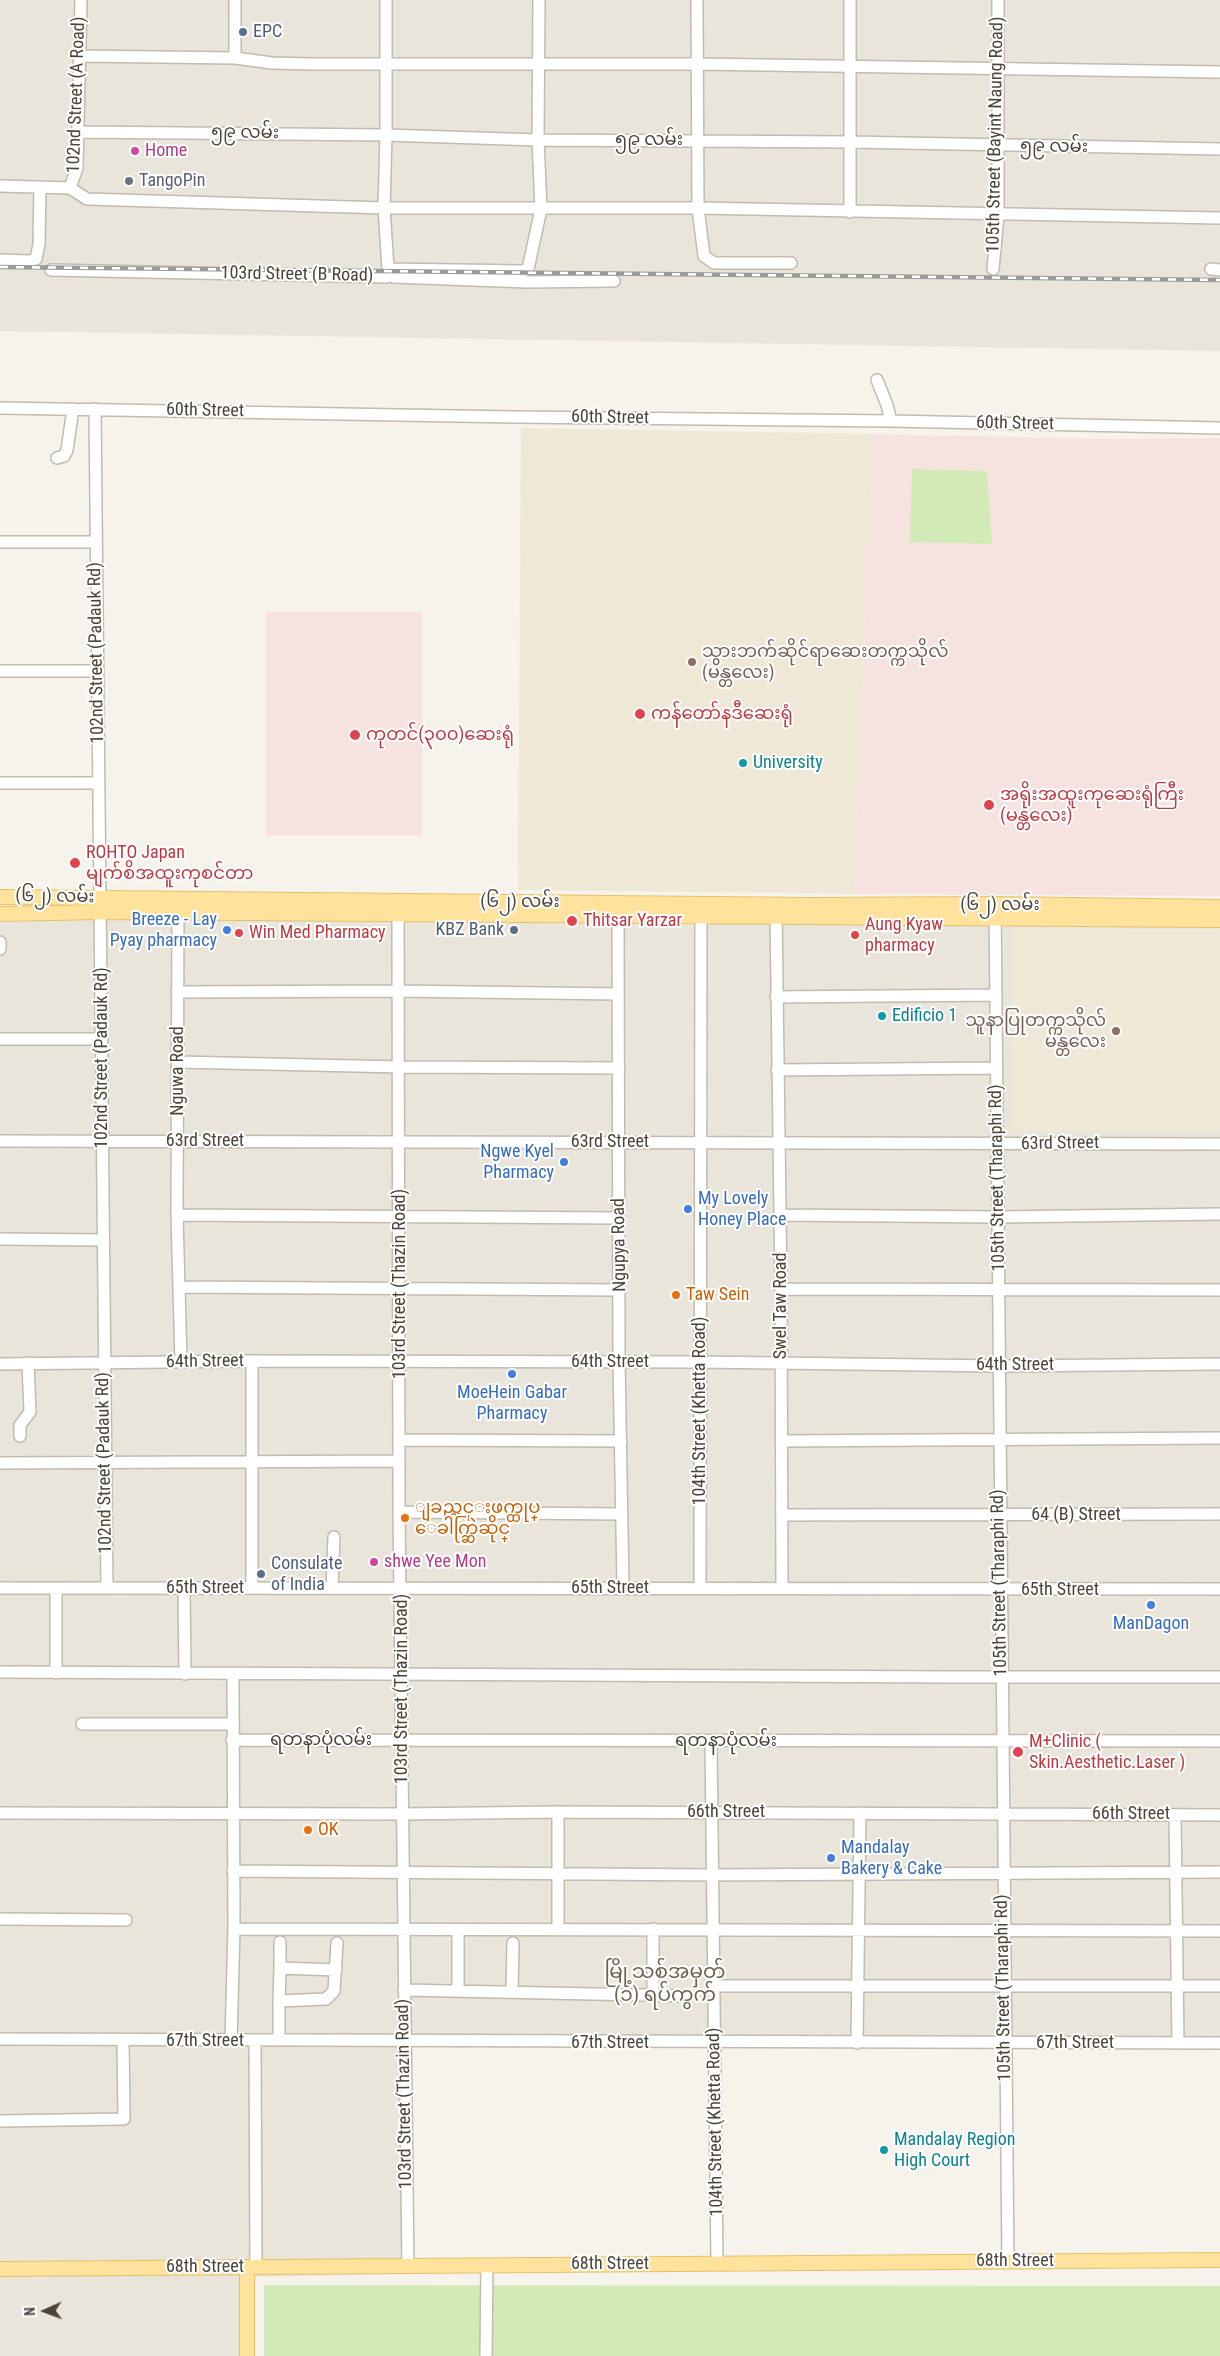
<!DOCTYPE html>
<html>
<head>
<meta charset="utf-8">
<style>
  body { margin:0 }
  #map { position:relative; width:1220px; height:2356px; overflow:hidden; background:#f6f3ec; font-family:"Roboto Condensed",sans-serif }
  canvas { display:block }
  .north { position:absolute; left:20px; top:2286px; width:50px; height:50px; -webkit-text-stroke:4px #fff; paint-order:stroke; rotate:268deg; font-size:14px; font-weight:700; line-height:20px; text-align:center; color:#4b4439 }
  .north::after { content:''; display:block; margin:auto; width:18px; height:22px; background:#4b4439; clip-path:polygon(50% 0,100% 100%,50% 72%,0 100%) }
</style>
</head>
<body>
<div id="map">
<canvas width="1220" height="2356"></canvas>
<div class="north">N</div>
</div>
<script>
const g = document.querySelector('canvas').getContext('2d');
g.lineJoin = 'round';
function fillPath(path, color) { g.fillStyle = color; g.fill(path, 'evenodd'); }
const toPath = rows => new Path2D(rows.map(r => 'M' + r).join(''));
function trace(path, color, width, dash) { g.strokeStyle = color; g.lineWidth = width; g.lineCap = dash ? 'butt' : 'round'; g.setLineDash(dash || []); g.stroke(path); }
function drawText(font, color, halo, rows, align = 'center') {
  g.font = font + ' "Roboto Condensed","Noto Sans Myanmar",sans-serif'; g.lineWidth = 4; g.setLineDash([]); g.textBaseline = 'middle'; g.strokeStyle = halo; g.fillStyle = color; for (const [text, x, y, turn = 0] of rows) {
    g.save(); g.translate(x, y); g.rotate((+turn || 0) * Math.PI / 180); g.textAlign = isNaN(turn) ? turn : align; if (halo) g.strokeText(text, 0, 0); g.fillText(text, 0, 0); g.restore();
  }
}
fillPath(toPath([
  [0,0,1220,0,1220,351,0,331],
  [0,907,1220,915,1220,2043,409,2043,411,2274,251,2277,250,2356,0,2356]
]), '#eae5da');
fillPath(toPath([
  [521,428,873,434,854,894,518,890],
  [1220,929,1220,1131,1012,1132,1011,930]
]), '#efe8d6');
fillPath(toPath([
  [873,434,1106,439,1220,438,1220,896,854,894],
  [266,612,422,612,422,835,266,835]
]), '#f6e3e0');
fillPath(toPath([
  [912,469,987,471,992,544,910,542],
  [264,2285,1220,2286,1220,2356,264,2356]
]), '#d2eab5');
const minor = toPath([
  [81,0,77,168,70,188,87,199,384,208,698,208,1220,218],
  [235,0,235,58],
  [697,0,698,208,704,256,714,263,791,263],
  [79,56,235,58,272,63,312,64,698,64,1220,72],
  [79,132,386,135,538,140,850,142,1220,149],
  [0,186,70,188],
  [850,212,850,0],
  [0,260,29,261,36,259,39,244,40,187],
  [388,269,524,271,528,269,541,209,538,140,539,0],
  [993,269,998,215,998,0],
  [1211,269,1220,270],
  [51,270,386,277,388,269,384,208,386,135,386,0],
  [393,277,527,282,614,281],
  [877,380,887,405,891,421],
  [0,408,514,417,891,421,1220,428],
  [95,409,107,1588],
  [57,458,64,456,67,450,73,409],
  [0,542,95,542],
  [0,671,97,671],
  [0,783,98,783],
  [995,904,1008,2261],
  [178,906,177,1215,181,1362],
  [398,908,399,1512,408,2267],
  [776,908,781,1289,782,1588],
  [618,909,619,1362,623,1587],
  [0,942,0,949],
  [177,992,398,991,618,994],
  [776,997,995,995],
  [0,1039,102,1039],
  [179,1062,400,1067,619,1068],
  [777,1070,995,1068],
  [0,1141,1220,1144],
  [177,1215,619,1218],
  [780,1215,998,1217,1220,1214],
  [0,1239,103,1240],
  [179,1287,620,1290],
  [781,1289,1220,1290],
  [252,1361,252,1588],
  [0,1364,252,1361,700,1362,999,1366,1220,1364],
  [20,1436,20,1425,30,1412,28,1363],
  [399,1440,621,1441],
  [781,1441,1220,1438],
  [0,1463,399,1461],
  [399,1512,622,1514],
  [782,1515,1220,1514],
  [0,1588,1220,1589],
  [184,1588,185,1674],
  [332,1588,334,1537],
  [700,1588,701,909],
  [0,1672,949,1677,1220,1677],
  [56,1673,56,1588],
  [82,1724,233,1724],
  [232,1740,1220,1741],
  [711,1741,717,2263],
  [0,1813,402,1814,558,1812,1220,1815],
  [1175,1815,1178,2043],
  [233,1871,712,1875,1220,1872],
  [0,1919,126,1920],
  [234,1929,1220,1931],
  [558,1929,558,1812],
  [458,1930,458,1991],
  [280,1968,280,1942],
  [714,1986,1220,1986],
  [404,1990,688,1996],
  [512,1992,513,1943],
  [653,1995,653,1929],
  [279,2001,280,1968,336,1970],
  [0,2039,1220,2043],
  [231,2040,234,1929,233,1674],
  [255,2040,256,2267],
  [279,2040,279,2001,326,1999,334,1991,337,1943],
  [857,2043,860,1813],
  [0,2121,124,2119,123,2041],
  [486,2356,487,2265]
]);
const major = toPath([
  [0,897,812,905,995,904,1220,907],
  [0,914,101,912,1220,920],
  [247,2267,247,2356],
  [0,2269,1220,2260]
]);
trace(minor, '#c2bbae', 14);
trace(major, '#e6c16a', 16);
trace(minor, '#fff', 11);
trace(major, '#ffe39c', 14);
const rail = toPath([
  [0,267,1220,280]
]);
trace(rail, '#9a9a9a', 4.5);
trace(rail, '#fff', 2.5, [8]);
for (const [x, y, r, color] of [
  [243,32,5,"#5c6f8a"],
  [135,151,5,"#d1479c"],
  [129,181,5,"#6b7280"],
  [692,662,5,"#8d6e63"],
  [640,714,6,"#e0444e"],
  [355,735,6,"#e0444e"],
  [743,763,5,"#0f9aa8"],
  [989,805,6,"#e0444e"],
  [75,863,6,"#e0444e"],
  [572,921,6,"#e0444e"],
  [227,930,5,"#3f7fe0"],
  [514,930,5,"#5c6f8a"],
  [239,933,5,"#e0444e"],
  [855,935,5,"#e0444e"],
  [882,1016,5,"#0f9aa8"],
  [1116,1031,5,"#8d6e63"],
  [564,1162,5,"#3f7fe0"],
  [688,1209,5,"#3f7fe0"],
  [676,1295,5,"#e8710a"],
  [512,1374,5,"#3f7fe0"],
  [405,1518,5,"#e8710a"],
  [374,1562,5,"#d1479c"],
  [261,1574,5,"#5c6f8a"],
  [1151,1605,5,"#3f7fe0"],
  [1018,1752,6,"#e0444e"],
  [308,1830,5,"#e8710a"],
  [831,1858,5,"#3f7fe0"],
  [884,2150,5,"#0f9aa8"]
]) { const dot = new Path2D(); dot.arc(x, y, r, 0, 2 * Math.PI); g.fillStyle = color; g.fill(dot); trace(dot, '#fff', 2); }
drawText('18px', '#4e5e75', '#fff', [
  ["EPC",253,32],
  ["KBZ Bank",504,930,"right"],
  ["Consulate",271,1564],
  ["of India",271,1585]
], 'left');
drawText('18px', '#4b4439', '#fff', [
  ["102nd Street (A Road)",77,95,-88],
  ["၅၉ လမ်း",245,133,1],
  ["105th Street (Bayint Naung Road)",996,135,-89],
  ["၅၉ လမ်း",649,140],
  ["၅၉ လမ်း",1054,147,1],
  ["103rd Street (B Road)",297,275,1],
  ["60th Street",205,411,1],
  ["60th Street",610,418,1],
  ["60th Street",1015,424,1],
  ["102nd Street (Padauk Rd)",97,653,-91],
  ["(၆၂) လမ်း",55,897,1],
  ["(၆၂) လမ်း",520,902],
  ["(၆၂) လမ်း",1000,905],
  ["102nd Street (Padauk Rd)",102,1058,-90],
  ["Nguwa Road",178,1071,-90],
  ["63rd Street",205,1141],
  ["63rd Street",610,1142],
  ["63rd Street",1060,1144,-1],
  ["105th Street (Tharaphi Rd)",998,1178,-91],
  ["Ngupya Road",620,1245,-91],
  ["103rd Street (Thazin Road)",400,1284,-90],
  ["Swel Taw Road",781,1306,-90],
  ["64th Street",205,1362,-1],
  ["64th Street",610,1362],
  ["64th Street",1015,1365],
  ["104th Street (Khetta Road)",700,1411,-90],
  ["102nd Street (Padauk Rd)",105,1463,-91],
  ["64 (B) Street",1076,1515],
  ["105th Street (Tharaphi Rd)",1000,1583,-91],
  ["65th Street",205,1588],
  ["65th Street",610,1588],
  ["65th Street",1060,1590],
  ["103rd Street (Thazin Road)",402,1689,-90],
  ["ရတနာပုံလမ်း",321,1740],
  ["ရတနာပုံလမ်း",726,1741],
  ["66th Street",726,1812],
  ["66th Street",1131,1814],
  ["105th Street (Tharaphi Rd)",1004,1988,-91],
  ["67th Street",205,2041],
  ["67th Street",610,2043],
  ["67th Street",1075,2043],
  ["103rd Street (Thazin Road)",405,2094,-91],
  ["104th Street (Khetta Road)",716,2122,-91],
  ["68th Street",1015,2261],
  ["68th Street",610,2264],
  ["68th Street",205,2267]
]);
drawText('18px', '#b23c85', '#fff', [
  ["Home",145,151],
  ["shwe Yee Mon",384,1562]
], 'left');
drawText('18px', '#5b616d', '#fff', [
  ["TangoPin",139,181]
], 'left');
drawText('18px', '#785e54', '#fff', [
  ["သွားဘက်ဆိုင်ရာဆေးတက္ကသိုလ်",702,652],
  ["(မန္တလေး)",702,673],
  ["သူနာပြုတက္ကသိုလ်",1106,1021,"right"],
  ["မန္တလေး",1106,1042,"right"]
], 'left');
drawText('18px', '#be3a42', '#fff', [
  ["ကန်တော်နဒီဆေးရုံ",651,714],
  ["ကုတင်(၃၀၀)ဆေးရုံ",366,735],
  ["အရိုးအထူးကုဆေးရုံကြီး",1000,795],
  ["(မန္တလေး)",1000,816],
  ["ROHTO Japan",86,853],
  ["မျက်စိအထူးကုစင်တာ",86,874],
  ["Thitsar Yarzar",583,921],
  ["Aung Kyaw",865,925],
  ["pharmacy",865,946],
  ["Win Med Pharmacy",249,933],
  ["M+Clinic (",1029,1742],
  ["Skin.Aesthetic.Laser )",1029,1763]
], 'left');
drawText('18px', '#0d838f', '#fff', [
  ["University",753,763],
  ["Edificio 1",892,1016],
  ["Mandalay Region",894,2140],
  ["High Court",894,2161]
], 'left');
drawText('18px', '#366cbe', '#fff', [
  ["Breeze - Lay",217,920],
  ["Pyay pharmacy",217,941],
  ["Ngwe Kyel",554,1152],
  ["Pharmacy",554,1173],
  ["My Lovely",698,1199,"left"],
  ["Honey Place",698,1220,"left"],
  ["MoeHein Gabar",512,1393,"center"],
  ["Pharmacy",512,1414,"center"],
  ["ManDagon",1151,1624,"center"],
  ["Mandalay",841,1848,"left"],
  ["Bakery & Cake",841,1869,"left"]
], 'right');
drawText('18px', '#c56008', '#fff', [
  ["Taw Sein",686,1295],
  ["ျခည္လင္းဖက္ထုပ္",415,1508],
  ["ေခါက္ဆြဲဆိုင္",415,1529],
  ["OK",318,1830]
], 'left');
drawText('20px', '#6e6250', '#fff', [
  ["မြို့သစ်အမှတ်",665,1973],
  ["(၁) ရပ်ကွက်",665,1996]
]);
</script>
</body>
</html>
